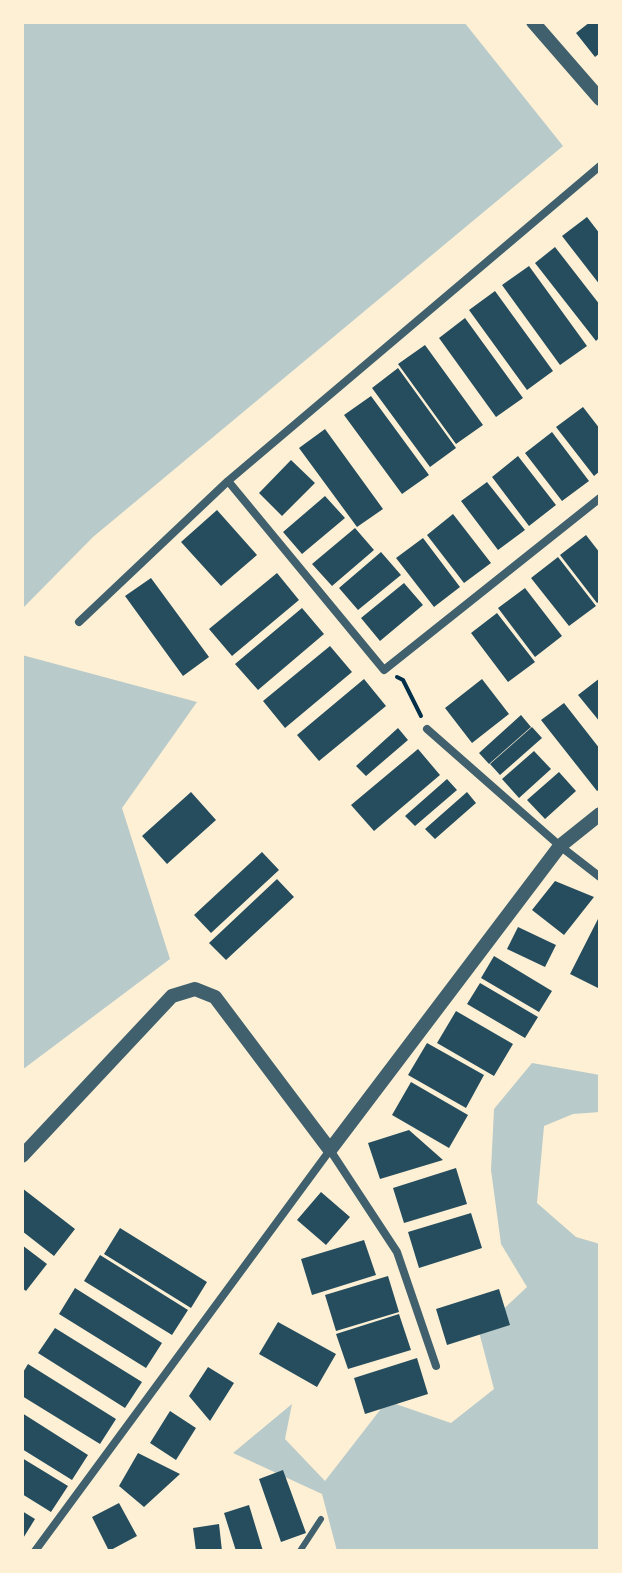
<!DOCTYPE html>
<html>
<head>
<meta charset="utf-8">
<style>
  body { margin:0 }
  #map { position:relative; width:622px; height:1573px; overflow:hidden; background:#fdf0d5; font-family:"Zilla Slab",serif }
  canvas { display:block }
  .frame { position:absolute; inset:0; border:24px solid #fdf0d5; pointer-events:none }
</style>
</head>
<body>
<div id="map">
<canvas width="622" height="1573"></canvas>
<div class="frame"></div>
</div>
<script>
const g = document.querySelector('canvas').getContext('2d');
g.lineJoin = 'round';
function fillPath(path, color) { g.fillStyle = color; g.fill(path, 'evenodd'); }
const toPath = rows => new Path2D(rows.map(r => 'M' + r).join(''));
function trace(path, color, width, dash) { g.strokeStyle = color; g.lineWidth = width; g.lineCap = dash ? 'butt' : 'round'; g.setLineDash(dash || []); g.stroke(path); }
fillPath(toPath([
  [22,22,464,22,563,146,93,537,22,609],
  [22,655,197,702,122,808,170,959,22,1070],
  [532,1063,600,1075,600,1112,573,1114,544,1126,537,1203,576,1237,600,1244,600,1551,337,1551,322,1494,233,1453,292,1404,285,1439,325,1481,387,1401,451,1423,494,1389,479,1332,527,1287,501,1244,491,1170,494,1109]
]), '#b9caca');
fillPath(toPath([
  [590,22,600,22,600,53,595,57,576,33],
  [587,217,600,234,600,285,562,236],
  [555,247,600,305,600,337,596,341,535,263],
  [529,266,587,346,560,365,502,285],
  [495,291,553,371,527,390,469,310],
  [465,318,523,398,496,417,439,338],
  [425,345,483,425,456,444,398,364],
  [398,368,456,448,430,467,372,388],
  [371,396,429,475,402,494,344,415],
  [583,407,600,429,600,471,594,476,556,427],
  [325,429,383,509,357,527,299,448],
  [552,432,589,481,562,501,525,453],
  [518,456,556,505,529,526,492,477],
  [291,460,315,483,282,516,259,493],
  [487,482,525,530,498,550,461,501],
  [325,496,345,518,302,554,283,532],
  [217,510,257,555,221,586,181,542],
  [453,514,491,563,464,583,427,535],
  [355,528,374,550,332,586,312,564],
  [586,535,600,553,600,601,597,603,560,555],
  [423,538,460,587,434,607,396,558],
  [381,552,401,575,358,610,339,588],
  [558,557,596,606,569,626,531,578],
  [277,573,299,600,232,656,209,629],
  [151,578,209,657,183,676,125,596],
  [404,583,423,605,380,641,361,618],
  [525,588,562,636,535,657,498,608],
  [302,608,324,634,258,690,235,664],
  [497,613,535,662,508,682,471,633],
  [330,646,352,672,285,728,263,701],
  [600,678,600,722,578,695],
  [364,679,386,706,319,761,297,735],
  [482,679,509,714,472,743,445,708],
  [564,703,600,749,600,789,597,791,541,720],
  [521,715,531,727,489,764,479,753],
  [532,727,542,738,500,775,490,764],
  [398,728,408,740,366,776,356,766],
  [418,749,440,775,374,831,351,805],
  [534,751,551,769,519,798,502,779],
  [559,772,576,791,545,819,527,800],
  [447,779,457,790,415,826,405,816],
  [191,792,216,820,167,864,142,836],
  [467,792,476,803,435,839,425,829],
  [262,852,279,870,211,933,194,915],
  [277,879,294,897,226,960,209,943],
  [555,881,594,897,564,935,532,910],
  [600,915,600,989,570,974],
  [518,927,556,945,545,967,507,949],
  [494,956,552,991,539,1012,481,978],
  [480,983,538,1017,525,1038,467,1004],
  [456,1011,513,1044,494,1076,437,1043],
  [427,1043,484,1075,466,1108,408,1075],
  [411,1082,468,1115,449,1148,392,1115],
  [409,1130,443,1160,380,1179,368,1143],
  [456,1168,467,1204,404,1223,393,1188],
  [22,1188,75,1229,54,1256,22,1231],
  [321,1192,350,1217,326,1245,297,1220],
  [471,1213,482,1248,419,1268,408,1232],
  [120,1228,207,1282,191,1308,104,1254],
  [364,1240,376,1275,312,1295,301,1259],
  [22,1245,47,1264,26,1291,22,1288],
  [100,1255,188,1310,172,1335,84,1281],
  [388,1276,399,1312,336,1331,325,1295],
  [75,1288,162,1343,146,1368,59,1314],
  [499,1289,510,1325,447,1345,436,1309],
  [399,1314,411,1350,348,1369,336,1334],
  [278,1322,336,1354,317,1387,259,1354],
  [55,1328,142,1382,125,1408,38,1353],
  [417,1358,428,1394,365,1414,354,1378],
  [28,1364,116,1419,100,1444,22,1396,22,1374],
  [208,1367,234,1383,210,1421,189,1396],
  [170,1411,196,1428,176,1460,150,1443],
  [22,1413,88,1455,72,1480,22,1449],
  [138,1453,180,1474,144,1507,119,1486],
  [22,1458,68,1486,51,1512,22,1494],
  [283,1470,306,1533,281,1542,259,1479],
  [119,1503,137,1536,109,1551,92,1517],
  [249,1505,263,1551,236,1551,224,1513],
  [22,1511,35,1519,22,1540],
  [219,1524,222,1551,196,1551,193,1528]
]), '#264d5e');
trace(toPath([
  [397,677,403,680,421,716]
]), '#003049', 4);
trace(toPath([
  [300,1551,321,1519]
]), '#3f606c', 6);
trace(toPath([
  [228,481,384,670,600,498],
  [79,622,228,481,600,166],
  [427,729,560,846,600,877],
  [35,1551,330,1150,397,1252,436,1366]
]), '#3f606c', 8);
trace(toPath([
  [533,22,600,99],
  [22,1156,172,996,195,989,215,997,330,1150,560,846,600,814]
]), '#3f606c', 14);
</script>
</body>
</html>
